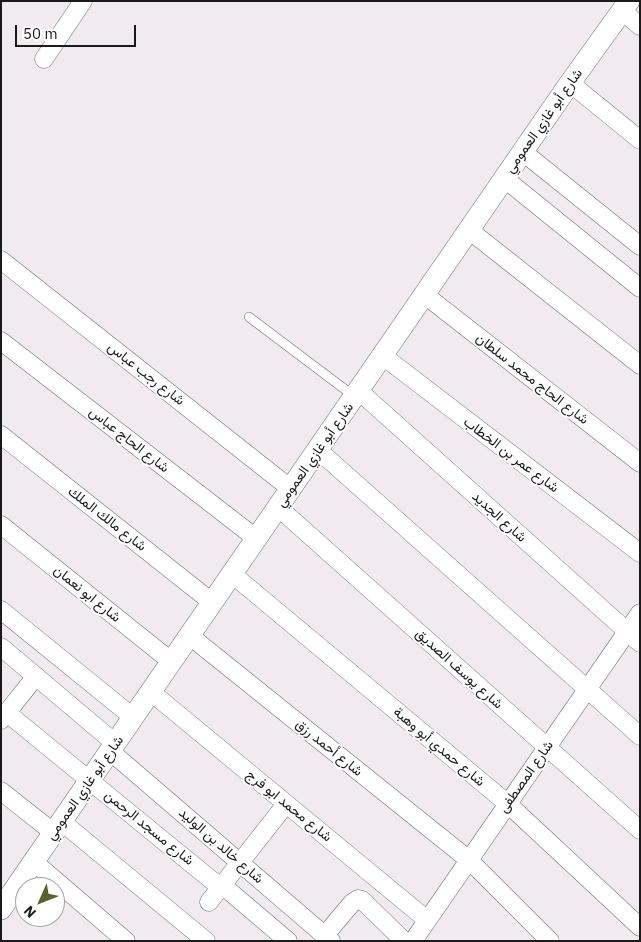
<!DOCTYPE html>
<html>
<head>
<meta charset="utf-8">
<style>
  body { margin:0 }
  #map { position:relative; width:641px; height:942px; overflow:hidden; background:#f1ebf0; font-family:"IBM Plex Sans",sans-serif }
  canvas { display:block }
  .frame { position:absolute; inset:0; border:2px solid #1b191a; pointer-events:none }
  .north { position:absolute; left:15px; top:877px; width:50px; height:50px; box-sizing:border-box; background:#fff; border:1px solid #a4a3a3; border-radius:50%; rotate:226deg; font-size:14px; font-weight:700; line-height:20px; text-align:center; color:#1b191a }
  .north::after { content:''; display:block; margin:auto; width:18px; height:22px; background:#5b602e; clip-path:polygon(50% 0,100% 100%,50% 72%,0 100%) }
  .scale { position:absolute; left:15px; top:25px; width:121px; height:22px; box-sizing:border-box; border:2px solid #1b191a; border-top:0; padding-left:6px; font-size:15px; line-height:18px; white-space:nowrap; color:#1b191a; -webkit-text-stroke:4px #fff; paint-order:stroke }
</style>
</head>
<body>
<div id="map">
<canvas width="641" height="942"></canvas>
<div class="frame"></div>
<div class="north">N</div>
<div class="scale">50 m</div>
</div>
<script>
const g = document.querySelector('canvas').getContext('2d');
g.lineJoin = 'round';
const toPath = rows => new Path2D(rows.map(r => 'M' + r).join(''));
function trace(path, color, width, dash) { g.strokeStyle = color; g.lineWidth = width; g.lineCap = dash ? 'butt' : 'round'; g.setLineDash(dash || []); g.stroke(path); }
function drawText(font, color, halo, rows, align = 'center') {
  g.font = font + ' "IBM Plex Sans",Vazirmatn,sans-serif'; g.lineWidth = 4; g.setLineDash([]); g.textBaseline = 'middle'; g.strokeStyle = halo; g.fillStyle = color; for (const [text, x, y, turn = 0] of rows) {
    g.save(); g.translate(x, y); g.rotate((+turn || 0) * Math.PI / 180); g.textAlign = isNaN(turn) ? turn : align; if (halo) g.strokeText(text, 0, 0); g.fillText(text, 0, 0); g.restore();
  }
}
const service = toPath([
  [249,317,355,397]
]);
const minor = toPath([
  [622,11,640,26],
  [44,59,83,1],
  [570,83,640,140],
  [523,152,640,246],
  [505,179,640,288],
  [469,230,640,365],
  [1,260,291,489],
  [425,295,640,463],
  [1,341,257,539],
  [383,356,640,553],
  [359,391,640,643],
  [1,435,213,603],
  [318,450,640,736],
  [279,508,640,830],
  [1,525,172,662],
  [232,574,508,804,640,927],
  [1,610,134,718],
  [190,636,469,860,550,941],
  [1,647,116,744],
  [151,692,427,920],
  [7,713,220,887],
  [1,720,36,676],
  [110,751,331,941],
  [1,791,54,833],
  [62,822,206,941],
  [34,862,126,941],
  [222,885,288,941],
  [209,902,286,804],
  [325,935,352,903,358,899,362,900,404,941],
  [413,941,640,613]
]);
const tertiary = toPath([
  [1,909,570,83,629,1]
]);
trace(service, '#726e71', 10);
trace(minor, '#726e71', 19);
trace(tertiary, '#726e71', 22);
trace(service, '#fff', 9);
trace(minor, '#fff', 18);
trace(tertiary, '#fff', 21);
drawText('14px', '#1b191a', '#fff', [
  ["شارع أبو غازي العمومي",544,121,-55],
  ["شارع رجب عباس",146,374,38],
  ["شارع الحاج محمد سلطان",532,379,38],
  ["شارع الحاج عباس",129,440,38],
  ["شارع أبو غازي العمومي",315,455,-55],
  ["شارع عمر بن الخطاب",511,455,37],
  ["شارع الجديد",499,517,42],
  ["شارع مالك الملك",107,519,38],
  ["شارع ابو نعمان",87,594,39],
  ["شارع يوسف الصديق",459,669,42],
  ["شارع حمدي أبو وهبة",439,747,40],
  ["شارع أحمد رزق",329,748,39],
  ["شارع المصطفى",526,777,-55],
  ["شارع أبو غازي العمومي",85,788,-55],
  ["شارع محمد ابو فرج",289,806,39],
  ["شارع مسجد الرحمن",149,828,39],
  ["شارع خالد بن الوليد",221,846,41]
]);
</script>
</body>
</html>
